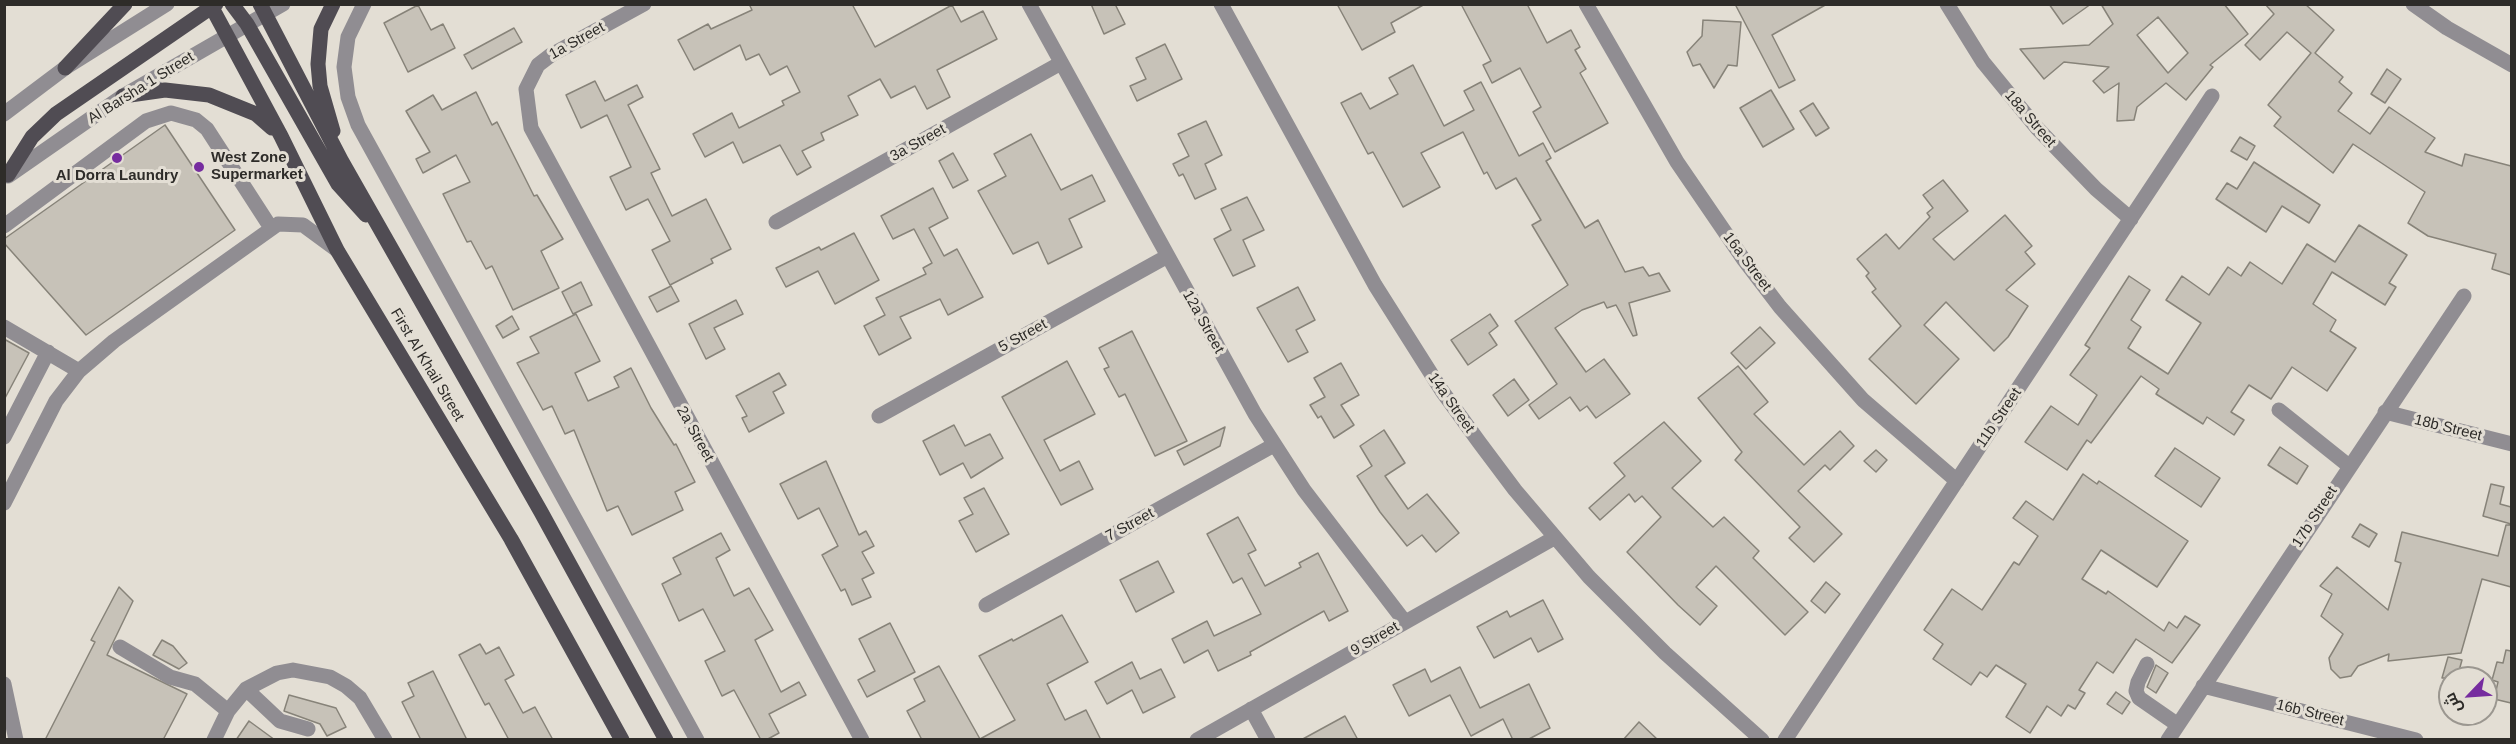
<!DOCTYPE html>
<html>
<head>
<meta charset="utf-8">
<style>
  body { margin:0 }
  #map { position:relative; width:2516px; height:744px; overflow:hidden; background:#e3ded4; font-family:Arial,Cairo,sans-serif }
  canvas { display:block }
  .frame { position:absolute; inset:0; border:6px solid #2e2c29; pointer-events:none }
  .north { position:absolute; left:2438px; top:666px; width:60px; height:60px; box-sizing:border-box; background:#e3ded4; border:2px solid #9b9790; border-radius:50%; rotate:245deg; font-size:16px; font-weight:700; line-height:24px; text-align:center; color:#2e2c29 }
  .north::after { content:''; display:block; margin:auto; width:21px; height:27px; background:#762c9f; clip-path:polygon(50% 0,100% 100%,50% 72%,0 100%) }
</style>
</head>
<body>
<div id="map">
<canvas width="2516" height="744"></canvas>
<div class="frame"></div>
<div class="north">ش</div>
</div>
<script>
const g = document.querySelector('canvas').getContext('2d');
g.lineJoin = 'round';
function fillPath(path, color) { g.fillStyle = color; g.fill(path, 'evenodd'); }
const toPath = rows => new Path2D(rows.map(r => 'M' + r).join(''));
function trace(path, color, width, dash) { g.strokeStyle = color; g.lineWidth = width; g.lineCap = dash ? 'butt' : 'round'; g.setLineDash(dash || []); g.stroke(path); }
function drawText(font, color, halo, rows, align = 'center') {
  g.font = font + ' Arial,sans-serif'; g.lineWidth = 6; g.setLineDash([]); g.textBaseline = 'middle'; g.strokeStyle = halo; g.fillStyle = color; for (const [text, x, y, turn = 0] of rows) {
    g.save(); g.translate(x, y); g.rotate((+turn || 0) * Math.PI / 180); g.textAlign = isNaN(turn) ? turn : align; if (halo) g.strokeText(text, 0, 0); g.fillText(text, 0, 0); g.restore();
  }
}
const building = toPath([
  [749,4,852,4,875,47,952,5,961,22,983,11,997,39,937,70,950,97,927,109,915,86,891,98,880,79,848,96,858,115,821,133,824,140,802,151,811,167,797,175,780,145,743,163,733,142,705,157,693,134,732,113,739,128,784,105,782,101,800,92,787,66,770,75,759,54,746,60,740,45,694,70,678,40,708,24,711,29,752,10,749,4],
  [1091,4,1115,4,1125,24,1104,34,1091,4],
  [1337,4,1425,4,1391,23,1395,32,1362,50,1337,4],
  [1461,4,1527,4,1547,43,1571,30,1580,47,1575,50,1586,69,1580,73,1608,123,1555,152,1533,112,1541,107,1520,68,1492,83,1483,65,1491,61,1461,4],
  [1735,4,1827,4,1772,35,1795,80,1779,88,1735,4],
  [2049,4,2091,4,2063,24,2049,4],
  [2101,4,2224,4,2248,34,2210,65,2213,67,2186,100,2166,83,2137,107,2134,120,2117,121,2119,83,2104,93,2093,81,2109,67,2064,62,2044,79,2020,49,2089,45,2113,24,2101,4],
  [2158,17,2188,53,2168,73,2137,35,2158,17],
  [2265,4,2305,4,2334,30,2315,53,2343,77,2339,82,2352,93,2338,111,2370,134,2389,107,2435,138,2425,152,2462,166,2465,154,2511,166,2511,275,2492,269,2496,254,2428,236,2408,223,2425,192,2353,144,2333,173,2274,126,2281,117,2268,105,2311,53,2287,32,2260,60,2245,45,2274,14,2265,4],
  [418,5,431,30,443,24,455,48,408,72,384,23,418,5],
  [1703,20,1741,22,1737,66,1728,65,1714,88,1700,64,1693,66,1687,52,1702,36,1703,20],
  [514,28,522,42,472,69,464,55,514,28],
  [1165,44,1182,79,1137,101,1130,86,1146,79,1136,58,1165,44],
  [1413,65,1444,126,1474,110,1464,91,1481,82,1519,156,1543,143,1551,158,1546,161,1585,228,1598,220,1625,272,1643,267,1649,276,1659,273,1670,291,1629,303,1637,335,1633,336,1616,305,1607,308,1604,302,1582,310,1555,328,1586,372,1604,359,1630,394,1596,418,1587,406,1580,411,1570,397,1539,419,1529,405,1557,384,1515,321,1568,285,1532,225,1541,220,1516,178,1496,189,1487,172,1484,174,1463,132,1421,153,1440,187,1403,207,1373,152,1368,154,1341,103,1361,93,1370,109,1398,94,1389,78,1413,65],
  [2387,69,2401,79,2385,103,2371,94,2387,69],
  [595,81,605,101,637,85,643,97,628,105,660,169,651,173,672,216,706,199,731,249,711,259,713,263,670,285,652,250,670,241,648,199,626,210,610,177,631,167,607,115,581,128,566,95,595,81],
  [1771,90,1794,129,1763,147,1740,108,1771,90],
  [476,92,492,125,497,122,534,196,537,195,563,239,541,251,559,288,513,310,492,266,486,269,471,241,467,242,443,194,470,182,456,155,423,173,416,159,430,152,406,111,433,95,442,110,476,92],
  [1813,103,1829,128,1816,136,1800,111,1813,103],
  [1206,121,1222,155,1205,164,1216,189,1195,199,1183,174,1179,176,1173,164,1189,156,1178,134,1206,121],
  [165,125,235,230,86,335,4,243,4,239,165,125],
  [1031,134,1061,190,1092,175,1105,201,1069,219,1082,247,1048,264,1038,242,1013,254,978,191,1006,176,994,154,1031,134],
  [2240,137,2255,146,2247,160,2231,151,2240,137],
  [953,153,968,180,953,188,939,161,953,153],
  [2254,162,2320,205,2309,223,2282,206,2266,232,2216,199,2227,183,2237,189,2254,162],
  [1943,180,1968,211,1933,239,1954,260,2005,215,2032,246,2025,252,2035,264,2006,290,2028,306,2008,337,1994,351,1946,302,1924,325,1959,359,1916,404,1869,359,1901,326,1872,292,1876,289,1866,276,1869,273,1857,259,1886,234,1899,249,1930,217,1927,213,1933,208,1923,195,1943,180],
  [933,188,948,218,929,228,944,256,957,249,983,297,948,315,940,299,900,317,911,338,879,355,864,326,885,315,876,298,926,274,923,268,932,263,914,229,893,239,881,216,933,188],
  [1247,197,1264,230,1243,240,1255,266,1233,276,1214,239,1231,230,1221,209,1247,197],
  [2359,225,2407,255,2389,283,2396,287,2385,305,2332,272,2313,304,2336,320,2330,331,2356,348,2327,391,2292,367,2271,399,2249,385,2231,412,2244,420,2234,435,2207,417,2203,424,2156,394,2159,389,2141,376,2091,443,2087,440,2067,470,2025,442,2051,406,2078,425,2097,395,2070,375,2090,348,2085,345,2129,276,2150,290,2131,320,2141,327,2128,348,2168,374,2201,323,2166,300,2182,276,2209,295,2228,267,2241,276,2250,262,2282,284,2307,244,2335,262,2359,225],
  [854,233,879,280,835,304,818,271,786,287,776,268,819,247,821,250,854,233],
  [581,282,592,305,573,314,562,292,581,282],
  [671,286,679,301,657,312,649,297,671,286],
  [1298,287,1315,320,1296,330,1308,352,1288,362,1257,308,1298,287],
  [736,300,743,314,714,328,725,349,706,359,689,324,736,300],
  [576,314,600,361,575,373,588,401,619,387,614,377,631,368,651,408,674,445,676,444,695,482,675,492,683,510,632,535,618,506,607,511,574,430,565,434,552,406,543,410,517,363,539,353,530,337,576,314],
  [1490,314,1498,326,1489,333,1497,345,1468,365,1451,340,1490,314],
  [512,316,519,329,503,338,496,326,512,316],
  [1760,327,1775,343,1746,369,1731,353,1760,327],
  [1132,331,1187,441,1155,456,1125,394,1119,397,1104,369,1109,367,1099,348,1132,331],
  [4,339,29,353,4,400,4,339],
  [1067,361,1095,414,1044,440,1060,471,1079,461,1093,489,1061,505,1002,397,1067,361],
  [1341,363,1359,395,1341,405,1354,425,1334,438,1321,416,1318,418,1310,405,1325,397,1314,378,1341,363],
  [1738,366,1768,402,1754,414,1804,465,1840,431,1854,446,1830,470,1825,465,1798,491,1842,534,1814,562,1789,538,1800,527,1735,460,1742,452,1698,398,1738,366],
  [779,373,786,385,773,392,784,413,749,432,742,418,747,416,736,396,779,373],
  [1514,379,1529,400,1508,416,1493,395,1514,379],
  [1664,422,1701,461,1672,488,1713,527,1724,517,1759,551,1753,558,1808,612,1785,635,1716,566,1696,587,1717,606,1700,625,1678,605,1627,552,1661,517,1642,496,1635,502,1629,494,1600,520,1589,508,1625,476,1614,463,1664,422],
  [954,425,965,446,990,434,1003,458,971,478,963,463,940,475,923,441,954,425],
  [1225,427,1220,446,1184,465,1177,451,1225,427],
  [1384,430,1405,463,1385,476,1408,509,1427,494,1459,533,1436,552,1422,535,1407,546,1380,512,1357,476,1372,466,1360,446,1384,430],
  [2280,447,2308,466,2297,484,2268,465,2280,447],
  [2175,448,2220,478,2201,507,2155,476,2175,448],
  [1876,450,1887,460,1876,472,1864,461,1876,450],
  [826,461,859,535,866,531,874,546,862,552,874,573,862,579,871,597,852,605,845,589,841,591,822,555,838,546,819,508,798,519,780,484,826,461],
  [2083,474,2097,484,2099,481,2188,541,2157,587,2101,550,2082,579,2106,594,2108,591,2164,631,2169,622,2177,628,2185,616,2200,625,2172,663,2136,639,2113,673,2097,662,2079,690,2085,693,2075,709,2068,705,2061,716,2047,706,2030,733,2006,717,2026,684,1996,665,1987,677,1980,672,1971,685,1933,659,1943,644,1924,630,1952,589,1982,610,2014,562,2019,565,2038,536,2013,518,2026,501,2053,520,2083,474],
  [2491,484,2504,487,2500,504,2511,507,2511,524,2483,516,2491,484],
  [984,488,1009,534,976,552,959,521,973,514,964,498,984,488],
  [1238,517,1256,550,1248,554,1265,586,1301,567,1299,563,1318,553,1348,611,1329,621,1324,611,1250,652,1251,655,1218,671,1208,650,1184,663,1172,639,1207,621,1214,636,1261,614,1242,578,1233,583,1207,534,1238,517],
  [2360,524,2377,534,2369,547,2352,537,2360,524],
  [2506,525,2511,525,2511,587,2482,579,2461,653,2388,661,2389,654,2358,666,2351,676,2340,678,2331,669,2329,658,2343,634,2321,616,2332,594,2320,586,2337,567,2388,610,2401,563,2395,561,2402,532,2498,556,2506,525],
  [721,533,730,550,716,558,734,596,749,588,773,630,755,640,781,692,799,682,806,695,769,714,779,733,766,740,761,740,734,690,722,696,705,661,725,651,703,609,679,621,662,584,681,574,673,558,721,533],
  [1158,561,1174,592,1136,612,1120,580,1158,561],
  [1826,582,1840,594,1825,613,1811,601,1826,582],
  [119,587,133,601,107,655,187,694,163,740,45,740,95,642,91,640,119,587],
  [1543,600,1563,639,1538,652,1531,638,1494,658,1477,627,1507,611,1510,617,1543,600],
  [1062,615,1088,662,1047,684,1065,720,1086,710,1101,740,922,740,907,711,925,701,914,679,939,666,980,739,1015,720,979,656,1012,639,1013,641,1062,615],
  [890,623,915,672,867,697,858,680,875,671,859,639,890,623],
  [162,640,173,646,187,663,179,669,153,655,162,640],
  [480,644,486,654,499,647,514,675,505,680,523,713,535,707,553,740,509,740,489,703,485,705,459,655,480,644],
  [2506,650,2511,651,2511,703,2494,699,2498,682,2492,680,2497,662,2503,663,2506,650],
  [2448,657,2462,660,2457,678,2442,678,2448,657],
  [1132,662,1140,679,1161,669,1175,697,1143,713,1132,690,1107,704,1095,682,1132,662],
  [2156,665,2168,673,2156,693,2147,687,2156,665],
  [1460,667,1480,708,1529,684,1550,728,1527,740,1513,740,1503,719,1471,736,1450,695,1409,716,1393,685,1425,669,1431,682,1460,667],
  [433,671,467,740,421,740,402,702,414,696,408,683,433,671],
  [2116,692,2130,702,2122,714,2107,704,2116,692],
  [289,695,336,708,346,727,327,736,320,724,284,711,289,695],
  [1345,716,1358,740,1301,740,1345,716],
  [249,721,275,740,236,740,249,721],
  [1639,722,1658,740,1623,740,1639,722]
]);
fillPath(building, '#c7c2b8');
trace(building, '#878379', 1.5);
trace(toPath([
  [364,4,348,37,344,67,348,97,358,125,697,740],
  [644,4,551,55,538,65,526,89,531,128,862,740],
  [1029,4,1255,414,1304,490,1405,622],
  [1221,4,1375,285,1442,391,1479,442,1515,490,1589,577,1665,653,1762,740],
  [1586,4,1677,162,1744,260,1780,307,1863,400,1957,481],
  [1947,4,1983,62,2037,128,2096,189,2131,219],
  [2413,4,2447,28,2512,65],
  [4,114,65,68,167,4],
  [8,176,123,96,283,4],
  [776,222,1061,63],
  [4,226,146,121,171,113,196,120,207,129,271,228],
  [4,327,79,371],
  [2279,410,2349,466],
  [2385,412,2512,444],
  [879,416,1166,257],
  [4,437,48,352],
  [4,503,56,401,79,371,114,341,278,224,303,225,337,250],
  [986,605,1274,445],
  [120,647,170,677,195,684,228,711],
  [2147,664,2138,682,2136,691,2139,698,2178,725],
  [4,684,16,740],
  [2203,686,2416,740],
  [246,689,280,721,308,729],
  [1251,709,1268,740],
  [214,740,228,711,246,689,277,673,293,670,330,677,346,686,360,698,385,740],
  [1197,740,1554,538],
  [1785,740,2212,96],
  [2168,740,2464,296]
]), '#908d92', 15);
trace(toPath([
  [210,4,281,136,337,250,511,539,622,740],
  [232,4,247,24,338,184,366,215],
  [260,4,341,160,541,512,666,740],
  [333,4,321,29,318,64,320,86,333,131],
  [65,68,125,4],
  [123,96,165,90,209,95,256,114,272,128],
  [8,175,32,137,56,114,216,4]
]), '#504c53', 15);
for (const [x, y, r, color] of [
  [117,158,6,"#762c9f"],
  [199,167,6,"#762c9f"]
]) { const dot = new Path2D(); dot.arc(x, y, r, 0, 2 * Math.PI); g.fillStyle = color; g.fill(dot); trace(dot, '#e3ded4', 2); }
drawText('15px', '#2e2c29', '#e3ded4', [
  ["1a Street",577,41,-29],
  ["Al Barsha 1 Street",141,88,-32],
  ["18a Street",2030,119,49],
  ["3a Street",918,143,-29],
  ["16a Street",1747,262,53],
  ["12a Street",1203,322,61],
  ["5 Street",1023,336,-29],
  ["First Al Khail Street",427,365,59],
  ["14a Street",1451,403,55],
  ["11b Street",1999,418,-56],
  ["18b Street",2448,428,14],
  ["2a Street",695,434,61],
  ["17b Street",2315,517,-57],
  ["7 Street",1130,525,-29],
  ["9 Street",1375,639,-30],
  ["16b Street",2310,713,14]
]);
drawText('bold 15px', '#2e2c29', '#e3ded4', [
  ["West Zone",211,158],
  ["Supermarket",211,175],
  ["Al Dorra Laundry",117,176,"center"]
], 'left');
</script>
</body>
</html>
